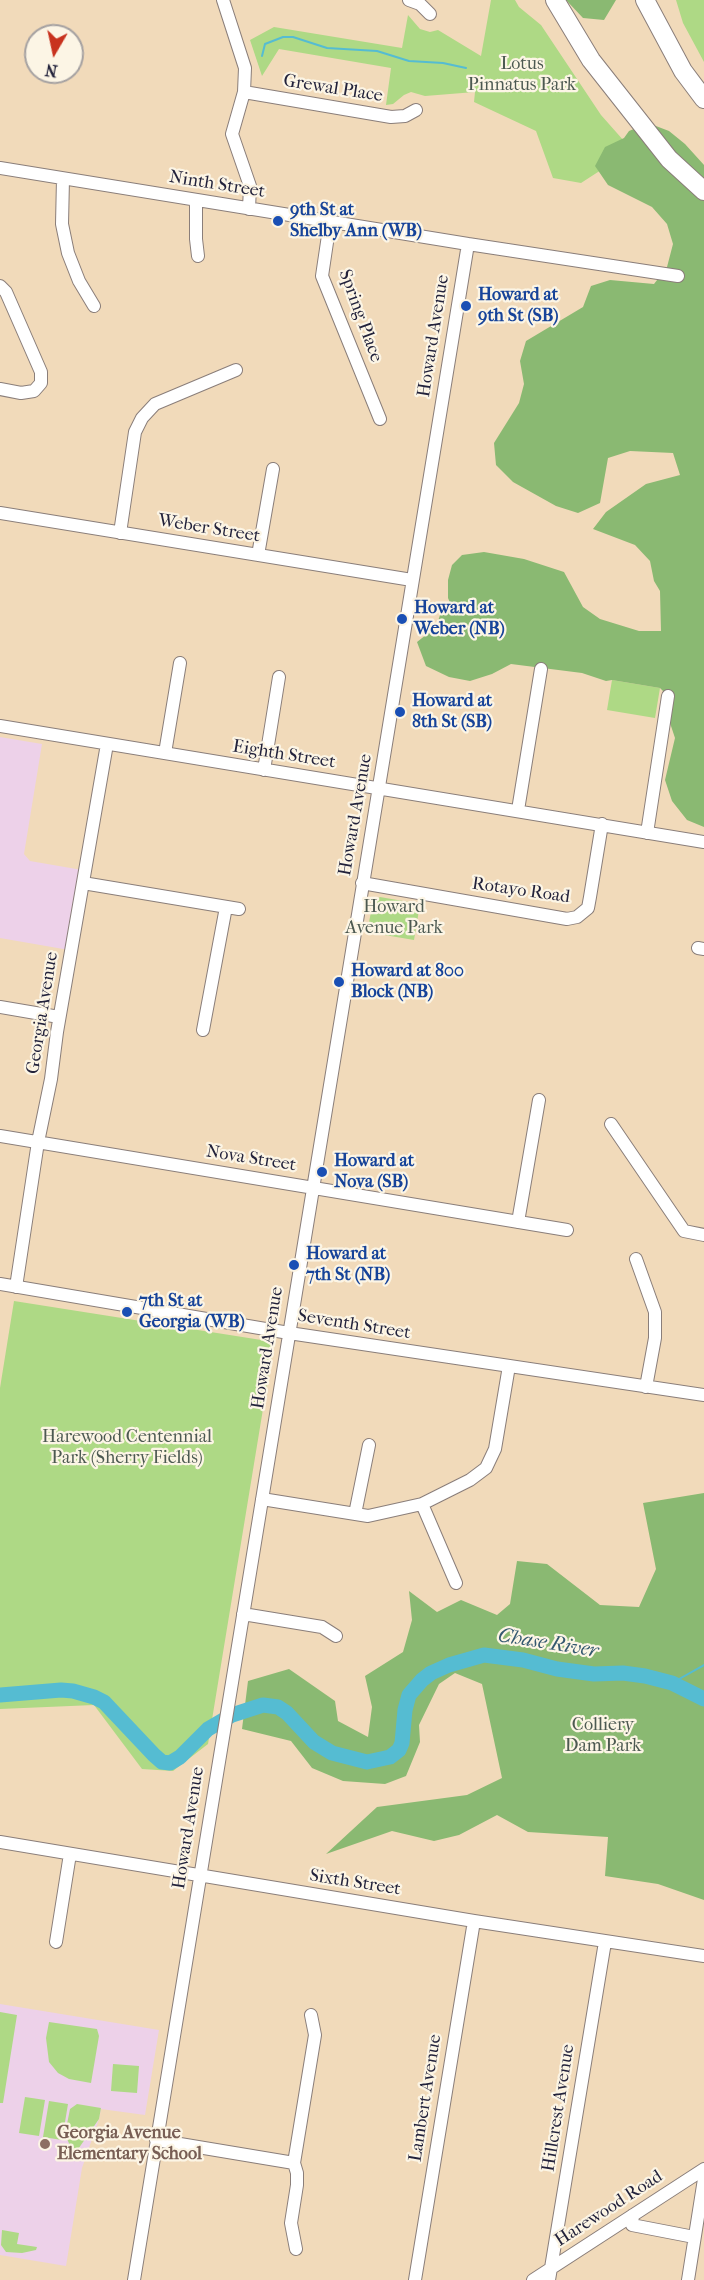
<!DOCTYPE html>
<html>
<head>
<meta charset="utf-8">
<style>
  body { margin:0 }
  #map { position:relative; width:704px; height:2280px; overflow:hidden; background:#f1daba; font-family:"IM FELL French Canon",serif }
  canvas { display:block }
  .north { position:absolute; left:24px; top:24px; width:60px; height:60px; box-sizing:border-box; background:#fcf5e5; border:2px solid #a5a1a1; border-radius:50%; rotate:189deg; font-size:16px; font-weight:700; line-height:24px; text-align:center; color:#22223b }
  .north::after { content:''; display:block; margin:auto; width:21px; height:27px; background:#c8321e; clip-path:polygon(50% 0,100% 100%,50% 72%,0 100%) }
</style>
</head>
<body>
<div id="map">
<canvas width="704" height="2280"></canvas>
<div class="north">N</div>
</div>
<script>
const g = document.querySelector('canvas').getContext('2d');
g.lineJoin = 'round';
function fillPath(path, color) { g.fillStyle = color; g.fill(path, 'evenodd'); }
const toPath = rows => new Path2D(rows.map(r => 'M' + r).join(''));
function trace(path, color, width, dash) { g.strokeStyle = color; g.lineWidth = width; g.lineCap = dash ? 'butt' : 'round'; g.setLineDash(dash || []); g.stroke(path); }
function drawText(font, color, halo, rows, align = 'center') {
  g.font = font + ' "IM FELL French Canon",serif'; g.lineWidth = 4.5; g.setLineDash([]); g.textBaseline = 'middle'; g.strokeStyle = halo; g.fillStyle = color; for (const [text, x, y, turn = 0] of rows) {
    g.save(); g.translate(x, y); g.rotate((+turn || 0) * Math.PI / 180); g.textAlign = isNaN(turn) ? turn : align; if (halo) g.strokeText(text, 0, 0); g.fillText(text, 0, 0); g.restore();
  }
}
fillPath(toPath([
  [0,737,42,744,24,854,30,861,82,870,69,950,0,938],
  [0,2004,159,2030,145,2115,101,2109,99,2119,82,2168,66,2266,0,2255]
]), '#edd1e9');
fillPath(toPath([
  [491,0,515,0,519,7,541,25,601,115,632,150,581,183,553,178,536,131,474,102,475,92,425,96,411,92,404,95,393,104,386,105,391,68,279,49,262,76,250,40,274,27,402,48,408,15,420,29,430,32,438,30,481,56],
  [676,0,704,0,704,62,683,23],
  [612,680,660,688,655,718,607,710],
  [380,897,420,904,414,940,367,932,373,902],
  [14,1301,274,1342,208,1744,173,1771,142,1769,94,1705,0,1709,0,1388],
  [0,2012,17,2015,3,2103,0,2103],
  [49,2022,97,2029,99,2036,91,2083,69,2079,58,2073,49,2062,46,2038],
  [113,2064,139,2066,137,2093,111,2091],
  [25,2097,45,2100,39,2136,19,2133],
  [49,2101,68,2104,62,2140,43,2137],
  [77,2104,101,2108,99,2119,74,2155,65,2134,70,2109],
  [2,2230,19,2233,17,2244,37,2247,36,2250,22,2253,6,2252,1,2245]
]), '#aed985');
fillPath(toPath([
  [566,0,616,0,604,20,583,18],
  [648,123,669,131,685,144,704,165,704,827,687,820,672,801,665,780,675,738,668,717,668,696,660,688,612,680,606,681,582,673,511,664,492,674,470,681,449,677,426,666,417,642,436,627,443,606,451,605,448,598,448,580,452,565,462,555,484,552,524,559,564,572,583,607,600,619,639,631,661,631,660,591,654,581,650,561,635,545,593,529,606,512,646,484,680,475,673,453,630,451,608,458,600,503,578,513,556,506,513,482,496,465,494,443,519,403,524,384,520,361,526,341,583,307,591,286,610,280,654,284,667,267,673,244,667,224,652,207,608,185,595,166,605,147,624,138,629,131],
  [704,1493,704,1900,658,1884,605,1876,608,1837,528,1832,497,1815,459,1835,434,1841,392,1831,326,1854,377,1807,467,1795,502,1778,482,1684,455,1673,439,1684,419,1725,420,1742,406,1776,385,1784,343,1781,312,1768,291,1741,242,1729,248,1681,289,1669,335,1701,338,1721,368,1737,372,1707,365,1676,403,1652,412,1620,409,1591,437,1612,461,1600,497,1615,510,1604,517,1561,547,1564,600,1605,639,1607,656,1569,643,1503]
]), '#8ab972');
trace(toPath([
  [262,56,265,44,283,37,293,37,327,48,377,51,409,61,443,63,466,68],
  [672,1683,704,1665]
]), '#55bcd2', 2);
trace(toPath([
  [0,1695,61,1690,73,1691,94,1697,104,1702,154,1755,162,1762,170,1763,180,1757,208,1729,232,1715,263,1705,278,1707,287,1713,314,1742,332,1753,367,1762,390,1757,399,1750,402,1743,405,1710,409,1695,422,1680,431,1673,449,1665,484,1655,523,1660,557,1669,594,1674,623,1673,645,1676,672,1683,704,1699]
]), '#55bcd2', 15);
const minor = toPath([
  [223,0,245,68,244,92,232,134,250,186,249,209],
  [409,0,420,4,430,14],
  [244,92,391,117,405,116,416,110],
  [0,168,468,244,678,276],
  [63,179,62,224,68,253,79,281,94,306],
  [196,200,196,239,198,256],
  [330,222,322,276,380,419],
  [0,286,6,292,41,372,41,383,34,391,21,393,0,389],
  [0,513,412,580],
  [120,533,135,432,142,418,155,404,236,370],
  [258,555,273,469],
  [0,726,704,842],
  [165,753,180,663],
  [264,770,279,677],
  [518,810,541,669],
  [647,833,668,696],
  [83,883,239,909],
  [362,883,567,919,577,917,588,908,590,897,602,824],
  [698,948,704,949],
  [0,1007,59,1017],
  [203,1030,226,907],
  [611,1124,684,1231,704,1235],
  [0,1136,567,1230],
  [518,1222,539,1100],
  [636,1259,655,1312,655,1338,646,1387],
  [0,1284,289,1333,704,1395],
  [16,1287,38,1142,51,1079,57,1032,107,744],
  [262,1499,368,1516,422,1504,470,1480,486,1468,495,1449,509,1366],
  [422,1504,456,1583],
  [355,1514,369,1445],
  [243,1614,322,1627,336,1636],
  [0,1842,474,1921,704,1956],
  [56,1942,70,1854],
  [156,2140,294,2163],
  [633,2215,632,2225,694,2237],
  [296,2249,291,2223,297,2185,297,2173,294,2163,315,2035,311,2015],
  [134,2280,468,244],
  [415,2280,474,1921],
  [533,2280,704,2169],
  [549,2280,605,1942],
  [688,2280,704,2179]
]);
const highway = toPath([
  [555,0,591,60,669,159,704,191],
  [645,0,683,71,704,99]
]);
trace(minor, '#8a7e7a', 14);
trace(highway, '#8a7e7a', 20);
trace(minor, '#fff', 12);
trace(highway, '#fff', 18);
for (const [x, y, r, color] of [
  [278,221,6,"#1a4fb4"],
  [466,306,6,"#1a4fb4"],
  [402,619,6,"#1a4fb4"],
  [400,712,6,"#1a4fb4"],
  [339,982,6,"#1a4fb4"],
  [322,1172,6,"#1a4fb4"],
  [294,1265,6,"#1a4fb4"],
  [127,1312,6,"#1a4fb4"],
  [45,2144,6,"#8d6e63"]
]) { const dot = new Path2D(); dot.arc(x, y, r, 0, 2 * Math.PI); g.fillStyle = color; g.fill(dot); trace(dot, '#fcf5e5', 2); }
drawText('18px', '#4c5951', '#fcf5e5', [
  ["Lotus",522,65],
  ["Pinnatus Park",522,86],
  ["Howard",394,908],
  ["Avenue Park",394,929],
  ["Harewood Centennial",127,1438],
  ["Park (Sherry Fields)",127,1459],
  ["Colliery",603,1726],
  ["Dam Park",603,1747]
]);
drawText('18px', '#22223b', '#fcf5e5', [
  ["Grewal Place",333,89,9],
  ["Ninth Street",217,185,9],
  ["Spring Place",360,316,70],
  ["Howard Avenue",434,336,-81],
  ["Weber Street",209,529,9],
  ["Eighth Street",284,755,9],
  ["Howard Avenue",356,815,-80],
  ["Rotayo Road",521,891,8],
  ["Georgia Avenue",43,1013,-81],
  ["Nova Street",251,1159,9],
  ["Seventh Street",354,1325,9],
  ["Howard Avenue",268,1348,-81],
  ["Howard Avenue",189,1828,-81],
  ["Sixth Street",355,1883,9],
  ["Lambert Avenue",426,2098,-81],
  ["Hillcrest Avenue",559,2108,-81],
  ["Harewood Road",609,2209,-33]
]);
drawText('bold 18px', '#164399', '#fcf5e5', [
  ["9th St at",290,211],
  ["Shelby Ann (WB)",290,232],
  ["Howard at",478,296],
  ["9th St (SB)",478,317],
  ["Howard at",414,609],
  ["Weber (NB)",414,630],
  ["Howard at",412,702],
  ["8th St (SB)",412,723],
  ["Howard at 800",351,972],
  ["Block (NB)",351,993],
  ["Howard at",334,1162],
  ["Nova (SB)",334,1183],
  ["Howard at",306,1255],
  ["7th St (NB)",306,1276],
  ["7th St at",139,1302],
  ["Georgia (WB)",139,1323]
], 'left');
drawText('bold 18px', '#785e54', '#fcf5e5', [
  ["Georgia Avenue",57,2134],
  ["Elementary School",57,2155]
], 'left');
drawText('italic 20px', '#345870', '#fcf5e5', [
  ["Chase River",548,1644,9]
]);
</script>
</body>
</html>
